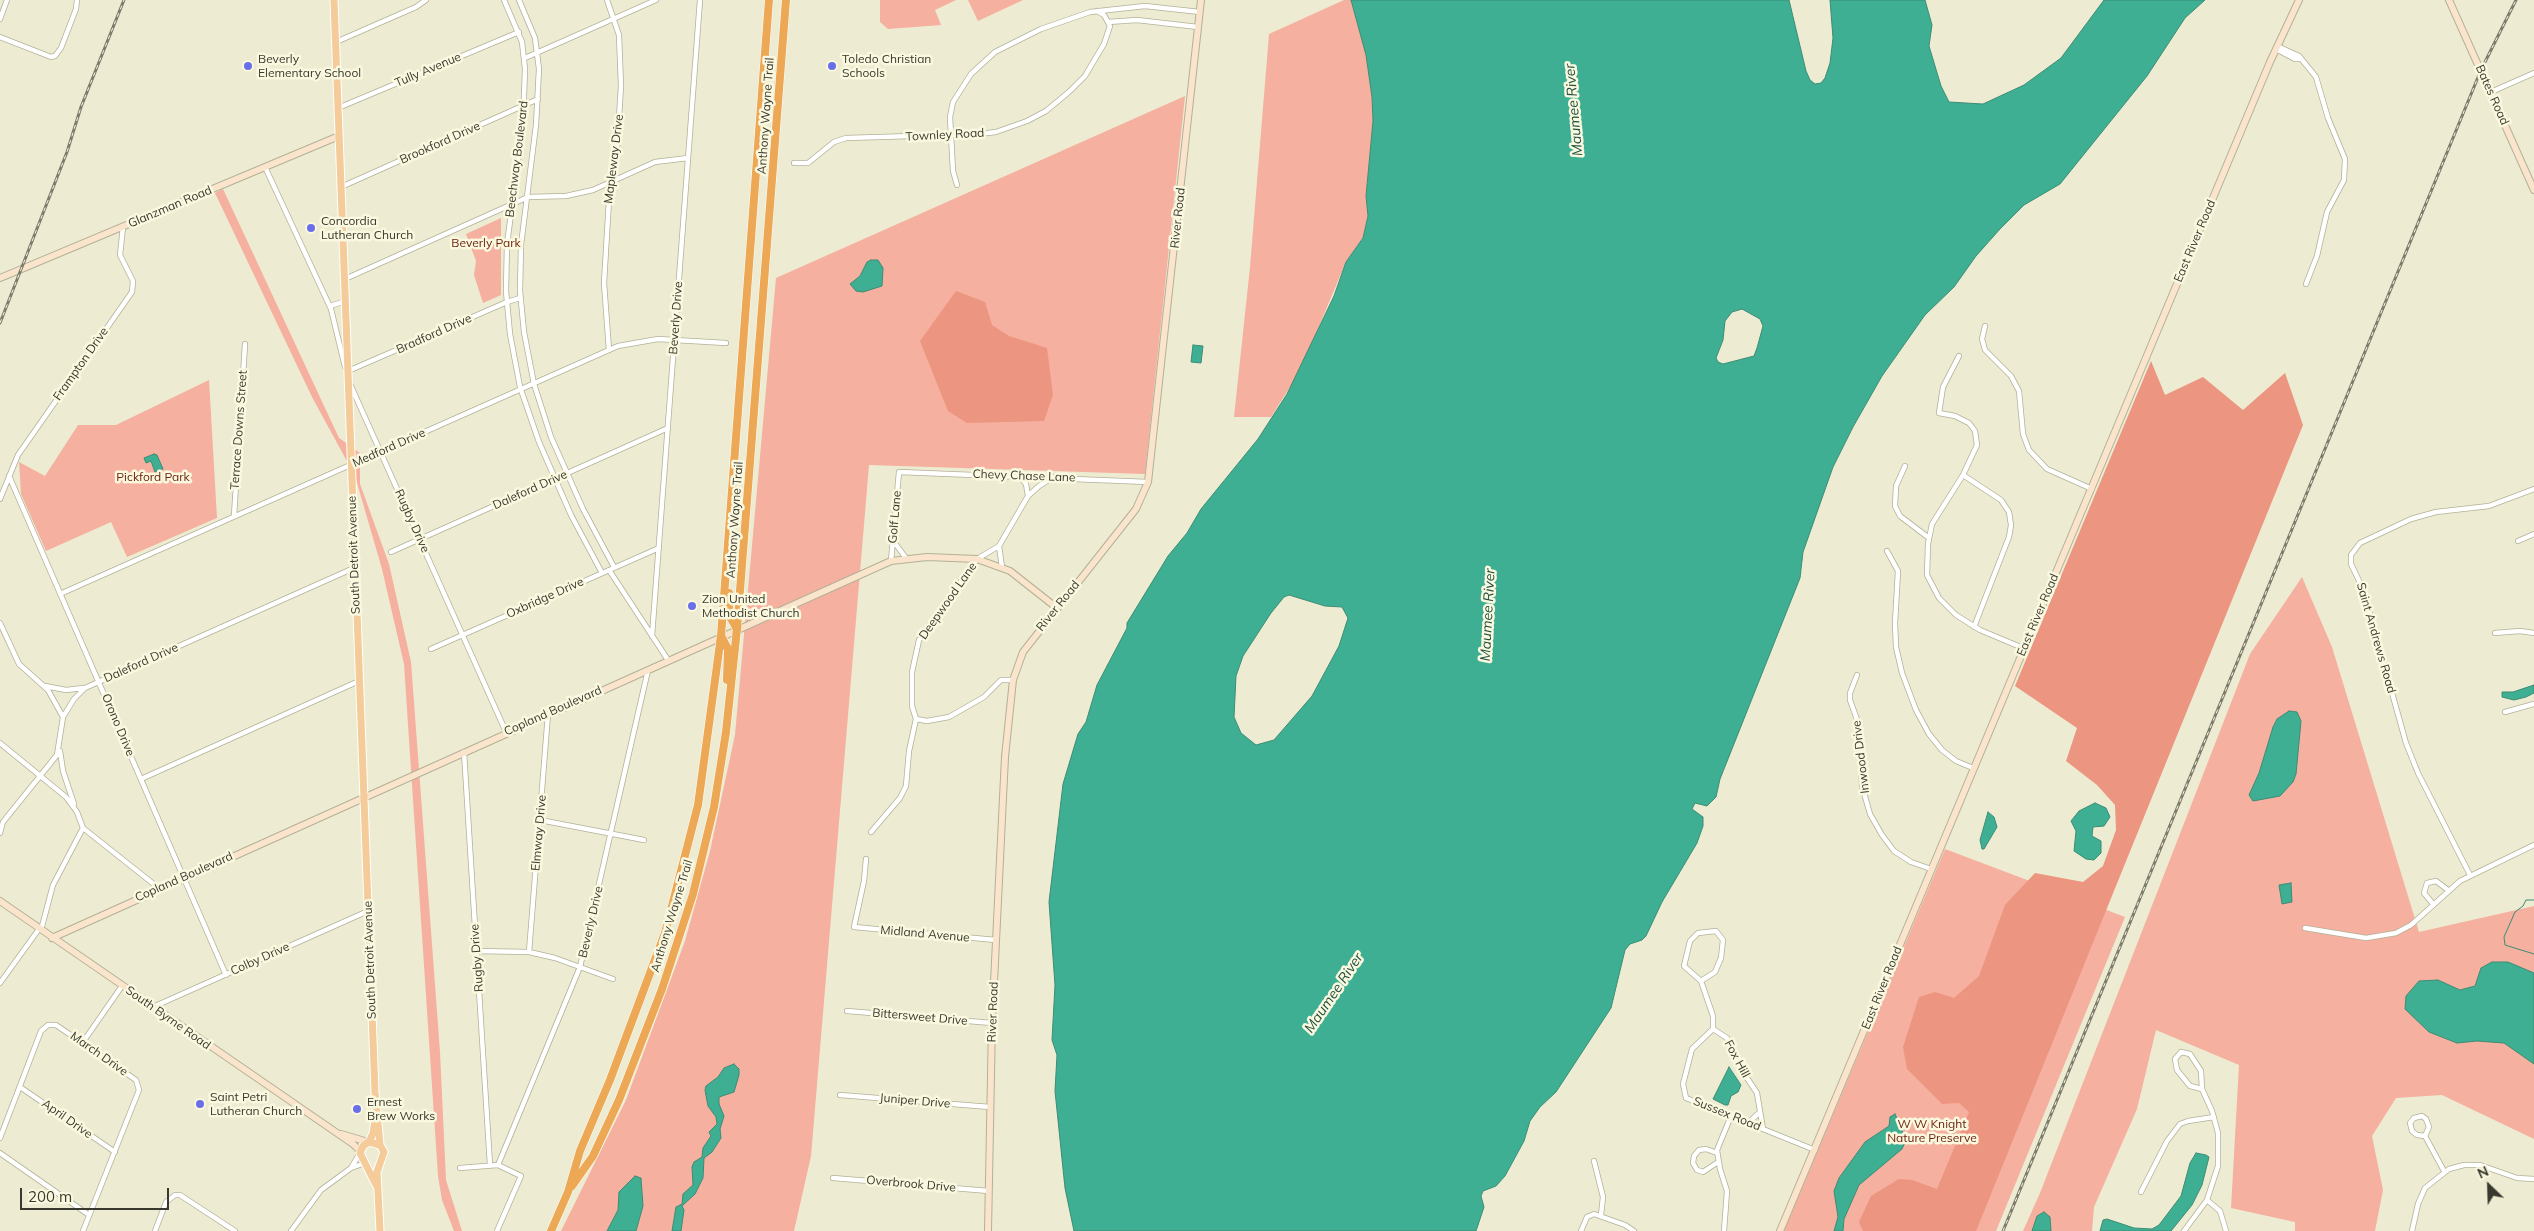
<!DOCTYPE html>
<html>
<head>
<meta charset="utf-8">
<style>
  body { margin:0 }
  #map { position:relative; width:2534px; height:1231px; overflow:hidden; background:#edebd1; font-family:Mulish,sans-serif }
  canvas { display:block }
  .north { position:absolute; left:2464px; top:1161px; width:50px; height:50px; -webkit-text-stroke:4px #faf8de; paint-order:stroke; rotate:336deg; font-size:14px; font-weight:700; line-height:20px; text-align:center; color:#3a392f }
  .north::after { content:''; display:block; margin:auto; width:18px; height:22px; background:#3a392f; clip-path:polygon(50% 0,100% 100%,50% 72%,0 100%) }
  .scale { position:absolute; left:20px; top:1188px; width:149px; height:22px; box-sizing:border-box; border:2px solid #3a392f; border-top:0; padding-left:6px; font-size:15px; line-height:18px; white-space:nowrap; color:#3a392f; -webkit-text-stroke:4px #faf8de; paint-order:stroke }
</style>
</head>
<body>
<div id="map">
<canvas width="2534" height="1231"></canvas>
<div class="north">N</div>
<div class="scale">200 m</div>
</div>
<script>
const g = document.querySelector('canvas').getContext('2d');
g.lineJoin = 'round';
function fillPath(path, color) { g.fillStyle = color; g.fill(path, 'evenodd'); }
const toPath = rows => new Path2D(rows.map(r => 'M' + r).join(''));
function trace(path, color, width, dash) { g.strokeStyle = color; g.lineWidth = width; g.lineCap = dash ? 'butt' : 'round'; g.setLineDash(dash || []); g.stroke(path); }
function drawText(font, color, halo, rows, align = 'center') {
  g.font = font + ' Mulish,sans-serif'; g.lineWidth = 5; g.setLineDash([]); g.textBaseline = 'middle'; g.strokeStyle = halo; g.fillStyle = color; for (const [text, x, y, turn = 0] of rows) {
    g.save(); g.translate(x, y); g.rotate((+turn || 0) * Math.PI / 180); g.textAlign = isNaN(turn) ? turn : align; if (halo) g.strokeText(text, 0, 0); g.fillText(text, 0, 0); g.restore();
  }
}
fillPath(toPath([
  [880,0,956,0,935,10,941,25,888,29,880,22],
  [968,0,1023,0,978,21],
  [1344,0,1351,0,1366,55,1372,97,1373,121,1366,196,1368,216,1363,238,1346,262,1300,371,1271,417,1234,417,1250,267,1269,34],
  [1185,96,1145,474,869,465,811,1156,794,1231,561,1231,626,1100,685,941,710,851,735,735,776,278],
  [223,189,339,438,360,453,360,484,389,564,411,662,440,1052,446,1180,462,1231,454,1231,442,1200,438,1176,404,664,382,569,355,476,312,397,215,193],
  [501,218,501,295,483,303,474,275,476,261,466,234],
  [209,380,217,518,127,557,111,522,46,551,21,494,19,462,45,476,78,425,116,425],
  [2302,577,2332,647,2419,932,2534,906,2534,1139,2442,1095,2396,1098,2372,1136,2383,1190,2375,1231,2295,1231,2295,1222,2231,1208,2239,1065,2156,1030,2137,1109,2094,1207,2092,1231,2023,1231,2040,1193,2250,654],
  [1945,849,2125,917,1996,1231,1784,1231]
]), '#f5b09f');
fillPath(toPath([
  [956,291,985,302,992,325,1009,336,1047,348,1053,395,1044,421,967,423,948,411,920,341],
  [2151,361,2165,395,2203,377,2243,410,2285,373,2303,425,1976,1231,1863,1231,1859,1222,1871,1196,1899,1179,1912,1180,1937,1189,1969,1112,1959,1103,1942,1104,1907,1069,1903,1047,1919,997,1935,992,1954,998,1979,976,2005,905,2035,873,2083,882,2103,866,2116,830,2115,805,2097,785,2066,761,2077,728,2015,686]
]), '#ec9580');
const water = toPath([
  [1351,0,1789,0,1806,71,1810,80,1815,84,1821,83,1825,78,1830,63,1833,38,1830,0,1925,0,1932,25,1929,46,1941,86,1949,102,1983,104,2024,85,2061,58,2104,0,2205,0,2185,18,2147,76,2060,184,2024,205,2000,229,1976,256,1954,287,1925,315,1882,376,1853,427,1833,467,1803,552,1800,578,1720,779,1716,797,1707,806,1695,803,1692,809,1703,817,1703,826,1697,843,1662,902,1646,936,1642,940,1630,944,1625,950,1611,1008,1556,1092,1540,1107,1530,1121,1524,1141,1505,1176,1496,1186,1483,1191,1481,1196,1484,1207,1476,1231,1074,1231,1065,1188,1055,1091,1057,1055,1052,1040,1055,985,1049,902,1063,784,1078,734,1086,722,1097,685,1127,628,1127,623,1168,556,1187,533,1201,509,1258,439,1287,394,1334,296,1346,262,1363,238,1368,216,1366,196,1373,121,1372,97,1366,55,1351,0],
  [1742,309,1760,319,1763,326,1757,348,1754,356,1723,364,1718,362,1716,358,1723,340,1725,321,1732,312,1742,309],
  [1289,595,1325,606,1342,607,1348,618,1339,646,1312,696,1274,740,1256,745,1241,733,1234,717,1236,676,1243,656,1271,613,1284,597,1289,595],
  [871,260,878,260,883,268,882,286,863,292,856,291,850,284,860,276,867,262,871,260],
  [1193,345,1203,346,1201,363,1191,362,1193,345],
  [154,454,157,455,163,469,155,472,151,461,146,463,144,458,154,454],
  [2534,685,2534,693,2526,697,2514,700,2502,697,2502,692,2513,692,2534,685],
  [2289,711,2297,712,2301,721,2296,774,2293,782,2280,796,2253,801,2249,795,2259,773,2273,727,2277,719,2289,711],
  [2095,803,2106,808,2110,817,2104,826,2093,827,2092,836,2101,841,2101,853,2094,860,2086,859,2074,851,2076,831,2071,821,2079,811,2095,803],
  [1988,812,1994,817,1997,827,1984,849,1982,849,1980,840,1988,812],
  [2291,883,2292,902,2282,904,2279,885,2291,883],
  [2492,962,2508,962,2534,973,2534,1064,2504,1043,2477,1041,2457,1043,2429,1032,2405,1009,2406,996,2419,981,2438,980,2460,990,2475,986,2481,968,2492,962],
  [734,1064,739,1069,739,1075,734,1092,719,1097,719,1104,724,1116,720,1129,721,1138,712,1152,704,1158,703,1178,695,1194,682,1206,684,1210,681,1231,672,1231,676,1207,682,1204,683,1194,693,1185,692,1167,694,1162,702,1157,703,1148,711,1136,709,1132,717,1124,716,1117,708,1106,705,1090,706,1086,718,1077,724,1068,734,1064],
  [1729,1067,1741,1085,1738,1092,1731,1096,1728,1105,1725,1105,1713,1099,1729,1067],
  [1895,1114,1906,1140,1902,1149,1859,1185,1844,1219,1843,1231,1834,1231,1838,1217,1834,1191,1839,1178,1865,1142,1889,1126,1890,1117,1895,1114],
  [2196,1153,2206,1155,2209,1157,2202,1185,2192,1205,2171,1231,2100,1231,2103,1220,2107,1219,2134,1228,2152,1229,2159,1225,2181,1196,2190,1163,2196,1153],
  [635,1176,641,1178,643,1206,636,1231,607,1231,618,1210,619,1192,635,1176],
  [2044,1212,2050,1217,2051,1231,2032,1231,2037,1216,2044,1212]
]);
fillPath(water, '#3eaf93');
trace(water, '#3d8c75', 1);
trace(toPath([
  [2534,900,2526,900,2523,906,2515,912,2504,937,2505,945,2534,954]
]), '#3d8c75', 1);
const street = toPath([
  [504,0,522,42,525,69,523,123,507,244,506,291,510,334,520,387,539,442,571,515,602,573],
  [519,0,535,38,539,69,536,125,521,245,520,291,524,332,534,384,551,437,583,509,614,567],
  [607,0,619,35,621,86,617,149,610,183,604,283,609,350],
  [0,19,7,0],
  [1108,22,1137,20,1198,27],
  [0,37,51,57,55,56,61,48,76,9,77,0],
  [336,42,416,7,426,0],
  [2277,46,2299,56,2316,77,2328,118,2345,159,2344,180,2327,212,2317,256,2306,284],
  [2276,49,2295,59,2301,59],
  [525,58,656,0],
  [2491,92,2534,73],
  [338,108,519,32],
  [794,163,808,163,834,142,846,138,979,134,996,132,1027,121,1046,111,1070,91,1085,76,1095,59,1104,44,1110,26,1104,15,1097,11],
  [265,167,331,309,345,367],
  [957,185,953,171,950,117,953,102,971,74,995,52,1041,29,1090,12,1145,6,1200,12],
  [341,187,538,99],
  [345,279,528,197,566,196,593,190,655,162,688,158],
  [330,306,346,301],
  [1985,326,1982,339,1985,350,2011,376,2019,391,2023,434,2029,450,2047,469,2092,489],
  [1959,356,1943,387,1939,413,1955,416,1969,423,1975,431,1977,445,1963,475,1932,524,1928,544,1927,575,1939,598,1956,615,1980,630,2023,648],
  [348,371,507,302,520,298],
  [350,384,506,732],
  [1905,466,1896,486,1895,506,1900,516,1929,538],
  [1963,475,2001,500,2009,512,2011,525,2009,537,1974,627],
  [9,476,226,975],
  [1019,476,1026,484,1028,496],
  [0,499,18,455,132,292,133,281,120,255,123,227],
  [234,516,245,344],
  [2518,541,2534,534],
  [894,542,906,558],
  [999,546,1002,567],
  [1887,551,1898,571,1895,623,1896,647,1902,673,1916,710,1929,734,1942,750,1956,761,1973,768],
  [391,552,668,428],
  [891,561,899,472,1148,482],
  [609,570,668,660],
  [60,594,618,346,658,339,726,343],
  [0,623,19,664,48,690,63,717],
  [2495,633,2520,631,2534,633],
  [652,636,700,0],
  [431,649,659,548],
  [1857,675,1850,693,1850,700,1859,725,1862,786,1870,814,1882,835,1894,851,1911,862,1931,869],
  [45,686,66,690,84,688],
  [2505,712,2534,704],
  [916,719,927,721,949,717,984,697,1001,680,1013,680],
  [0,743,66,797,77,812,83,828,160,889],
  [60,751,63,771,74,804],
  [464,752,490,1165],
  [141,779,359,681],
  [540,820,644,840],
  [871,832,900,798,906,786,909,751,916,719,912,706,912,672,919,640,977,559,999,546,1028,496,1039,486,1053,477],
  [0,833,3,822,57,755,63,717,74,699,85,688,354,568],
  [866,859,864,881,854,927,996,940],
  [2470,875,2418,773,2406,743,2363,589,2351,564,2351,555,2360,543,2411,519,2436,512,2489,506,2534,489],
  [2433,904,2424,893,2427,883,2436,881,2448,890],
  [2305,928,2366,938,2396,933,2411,925,2460,881,2534,845],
  [41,930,53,885,83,828],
  [477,951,529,952,555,958,613,979],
  [529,952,548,714],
  [1701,981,1684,966,1690,941,1698,933,1716,931,1723,940,1721,958,1715,972,1701,981,1713,1016,1713,1029,1727,1038,1743,1072,1757,1093,1763,1129],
  [0,983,39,929],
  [153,1007,368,911],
  [847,1011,992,1023],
  [1713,1029,1692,1049,1683,1084,1686,1098,1815,1150],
  [83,1042,122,986],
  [2181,1052,2190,1054,2201,1071,2202,1089,2190,1086,2177,1070,2175,1059,2181,1052],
  [20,1087,115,1152],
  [840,1095,990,1107],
  [1748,1123,1760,1112],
  [2425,1136,2429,1127,2426,1119,2422,1116,2414,1118,2410,1123,2412,1131,2417,1135,2425,1136,2444,1171],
  [0,1138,41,1031,48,1025,56,1025,136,1080,139,1090,83,1231],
  [0,1153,89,1215],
  [1717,1153,1706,1149,1699,1150,1694,1156,1693,1163,1697,1170,1703,1172,1718,1162],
  [1594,1161,1603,1197,1601,1215],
  [498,1165,580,967,648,670],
  [351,1168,360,1153],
  [460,1168,498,1165,521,1176,497,1231],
  [833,1178,989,1191],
  [2141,1192,2167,1141,2180,1124,2188,1121,2214,1117],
  [2207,1200,2220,1211,2226,1231],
  [155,1231,166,1202,175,1195,180,1195,235,1231],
  [291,1231,321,1190,351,1168,365,1163],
  [1581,1231,1587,1217,1594,1214,1625,1225,1634,1231],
  [1724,1231,1727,1191,1720,1169,1717,1150,1731,1116],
  [2184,1231,2207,1200,2218,1166,2218,1133,2212,1111,2202,1089],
  [2412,1231,2418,1204,2425,1188,2449,1169,2464,1165,2480,1165,2517,1178,2534,1179]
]);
const secondary = toPath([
  [2449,0,2534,190],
  [0,278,339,136],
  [0,901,353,1144,361,1152],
  [52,938,891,561,927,557,977,559,1010,571,1057,608],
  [341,1134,368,1142],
  [988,1231,992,1023,1005,757,1013,680,1023,652,1136,509,1148,482,1201,0],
  [1780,1231,2270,62,2299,0]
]);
const primary = toPath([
  [334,0,375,1092,380,1145,384,1152,377,1172,380,1231],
  [369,1142,373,1133,376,1115],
  [376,1185,360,1153,363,1146,369,1142,380,1145]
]);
const highway = toPath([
  [729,593,729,615,737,629],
  [721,636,728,649,727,680],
  [572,1186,593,1156,619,1100,662,989,693,894,714,807,726,732,737,629,786,0],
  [551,1231,568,1192,580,1151,610,1080,665,933,698,805,721,636,769,0]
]);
trace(street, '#b2b198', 6);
trace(secondary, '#b2b198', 8);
trace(primary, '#fff', 9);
trace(highway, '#fff', 9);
trace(street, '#fff', 4.5);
trace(secondary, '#fae5cc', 6);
trace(primary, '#f4cb99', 7);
trace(highway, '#eda855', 8);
const rail = toPath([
  [0,323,67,152,81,107,124,0],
  [2003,1231,2481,70,2516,0]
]);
trace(rail, '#7d7b6c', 3);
trace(rail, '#faf8de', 1, [4]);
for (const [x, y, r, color] of [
  [248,66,5,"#696fe9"],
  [832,66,5,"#696fe9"],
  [311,228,5,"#696fe9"],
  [692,606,5,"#696fe9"],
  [200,1104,5,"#696fe9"],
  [357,1109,5,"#696fe9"]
]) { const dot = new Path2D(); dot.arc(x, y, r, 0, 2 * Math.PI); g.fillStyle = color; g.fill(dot); trace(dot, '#faf8de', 2); }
drawText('12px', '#3a392f', '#faf8de', [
  ["Beverly",258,59],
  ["Elementary School",258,73],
  ["Toledo Christian",842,59],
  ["Schools",842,73],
  ["Concordia",321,221],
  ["Lutheran Church",321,235],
  ["Zion United",702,599],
  ["Methodist Church",702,613],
  ["Saint Petri",210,1097],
  ["Lutheran Church",210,1111],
  ["Ernest",367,1102],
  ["Brew Works",367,1116]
], 'left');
drawText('12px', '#3a392f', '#faf8de', [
  ["Tully Avenue",428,70,-23],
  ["Bates Road",2492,95,66],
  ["Anthony Wayne Trail",766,116,-86],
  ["Townley Road",945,135,-3],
  ["Brookford Drive",440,143,-24],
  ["Beechway Boulevard",517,159,-83],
  ["Mapleway Drive",614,159,-83],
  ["Glanzman Road",170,207,-23],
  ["River Road",1178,218,-84],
  ["East River Road",2195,241,-67],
  ["Beverly Drive",676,318,-86],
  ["Bradford Drive",434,334,-24],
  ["Frampton Drive",81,364,-55],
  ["Terrace Downs Street",239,430,-86],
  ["Medford Drive",389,448,-24],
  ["Chevy Chase Lane",1024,476,2],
  ["Daleford Drive",530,490,-24],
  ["Golf Lane",895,517,-85],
  ["Anthony Wayne Trail",735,520,-86],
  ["Rugby Drive",412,521,66],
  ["South Detroit Avenue",354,555,-92],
  ["Oxbridge Drive",545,598,-24],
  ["Deepwood Lane",948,601,-55],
  ["River Road",1058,606,-51],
  ["East River Road",2038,615,-67],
  ["Saint Andrews Road",2376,638,74],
  ["Daleford Drive",141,663,-24],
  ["Copland Boulevard",553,711,-24],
  ["Orono Drive",118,725,67],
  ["Inwood Drive",1861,757,-97],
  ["Elmway Drive",539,833,-85],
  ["Copland Boulevard",184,877,-24],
  ["Anthony Wayne Trail",672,916,-73],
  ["Beverly Drive",591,922,-77],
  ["Midland Avenue",925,934,5],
  ["Rugby Drive",477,958,-94],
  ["Colby Drive",260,959,-24],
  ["South Detroit Avenue",370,960,-92],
  ["East River Road",1882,988,-68],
  ["River Road",993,1012,-88],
  ["Bittersweet Drive",920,1017,5],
  ["South Byrne Road",168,1018,35],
  ["March Drive",99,1054,35],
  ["Fox Hill",1737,1059,62],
  ["Juniper Drive",915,1101,5],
  ["Sussex Road",1727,1114,22],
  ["April Drive",67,1119,35],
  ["Overbrook Drive",911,1184,5]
]);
drawText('12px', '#691d0b', '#faf8de', [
  ["Beverly Park",486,243],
  ["Pickford Park",153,477],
  ["W W Knight",1932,1124],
  ["Nature Preserve",1932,1138]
]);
drawText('italic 14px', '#204f43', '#faf8de', [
  ["Maumee River",1574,110,-95],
  ["Maumee River",1488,615,-87],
  ["Maumee River",1334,993,-56]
]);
</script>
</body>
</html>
